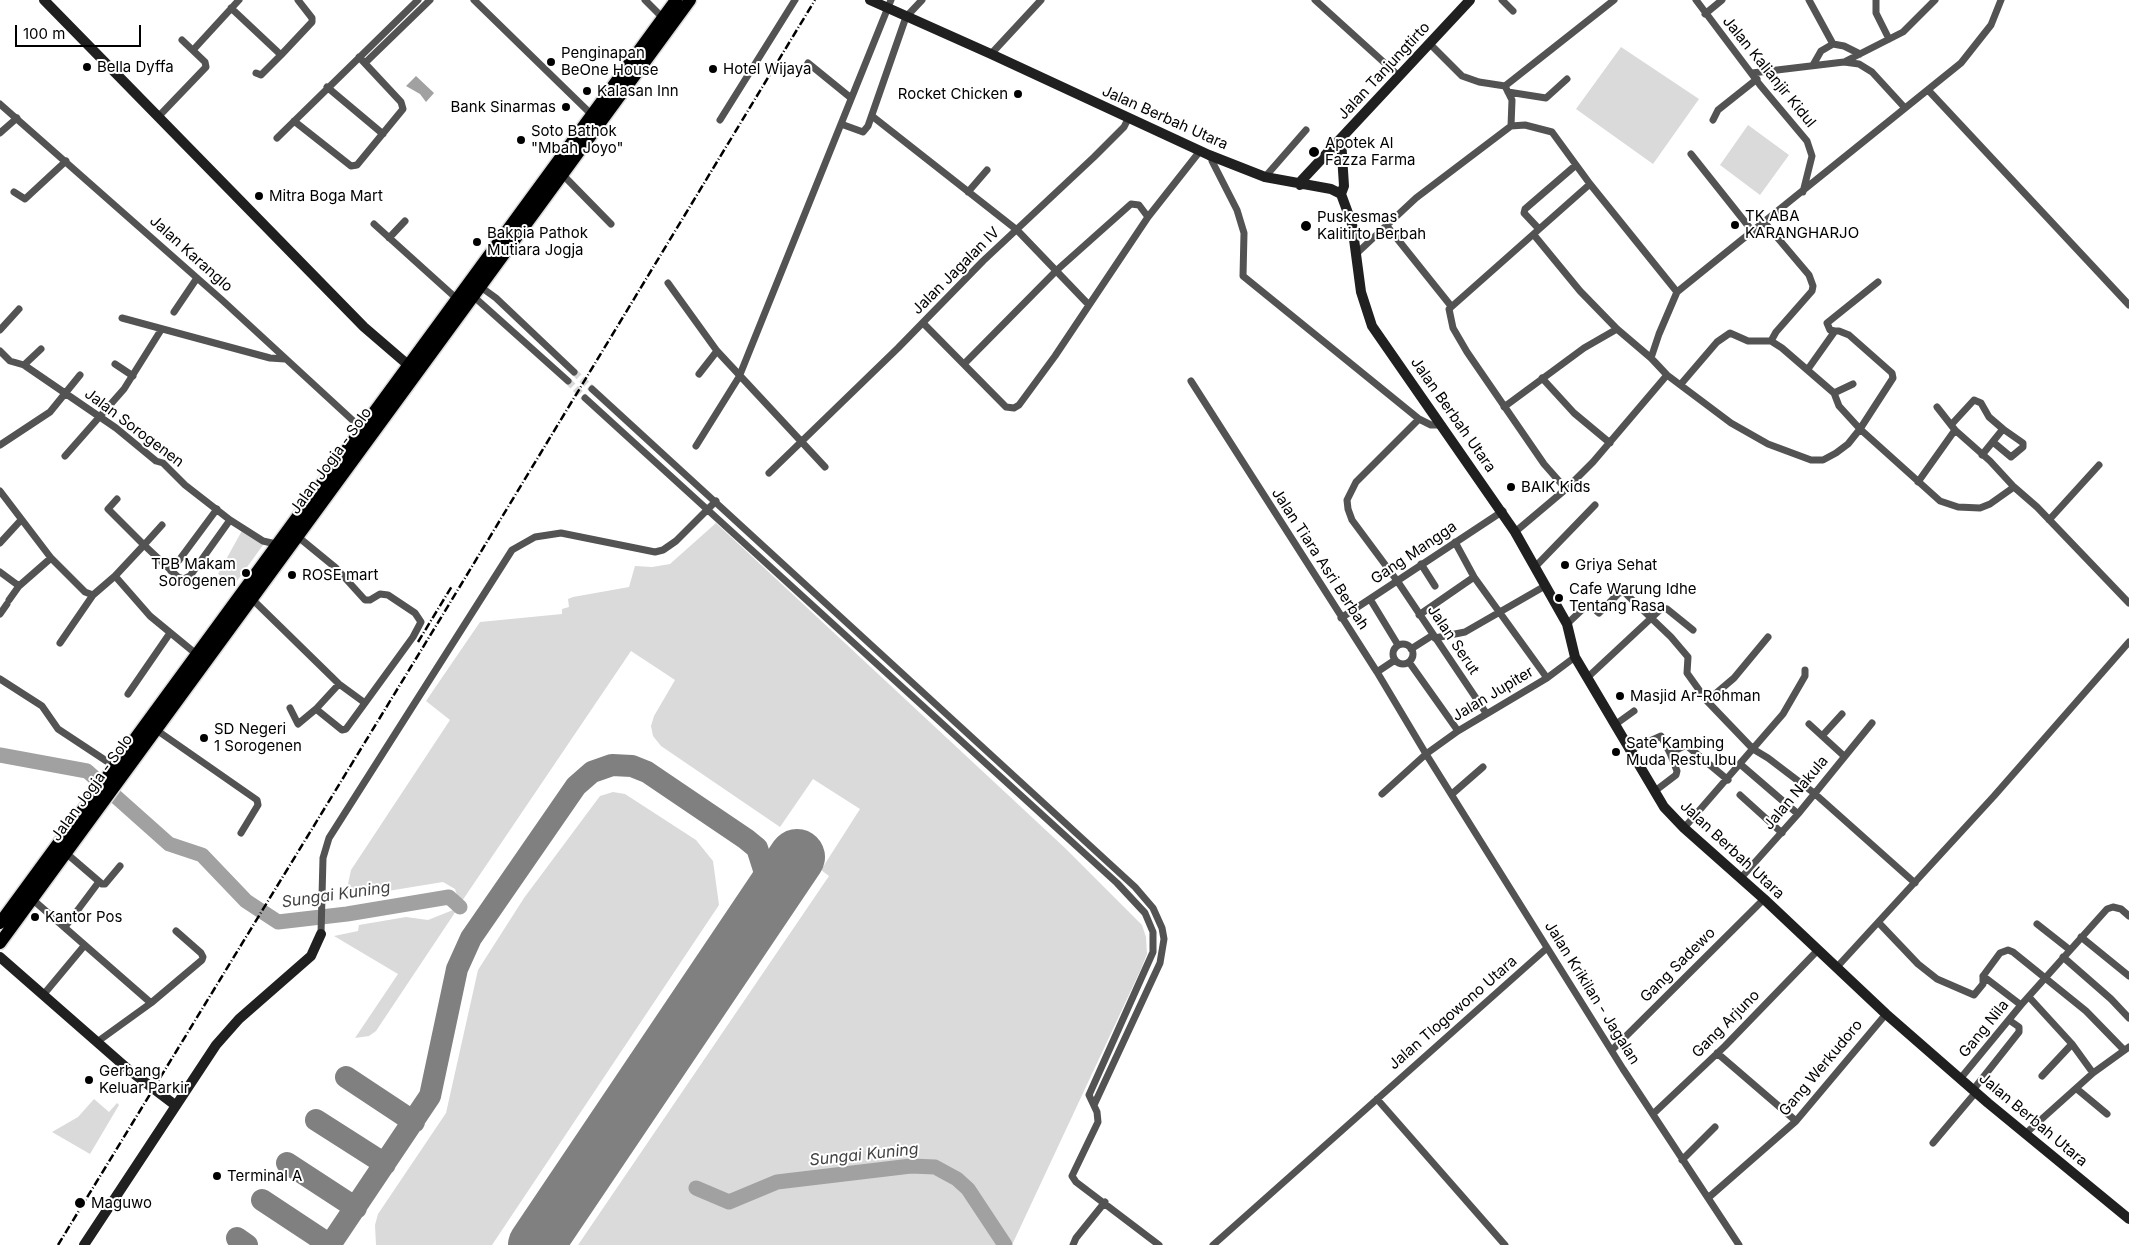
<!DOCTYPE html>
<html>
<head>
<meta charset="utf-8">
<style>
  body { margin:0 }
  #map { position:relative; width:2129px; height:1245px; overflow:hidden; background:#fff; font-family:Inter,sans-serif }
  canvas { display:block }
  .scale { position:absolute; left:15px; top:25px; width:126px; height:22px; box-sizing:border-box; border:2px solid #000; border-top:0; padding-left:6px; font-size:15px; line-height:18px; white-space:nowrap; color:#000; -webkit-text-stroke:4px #fff; paint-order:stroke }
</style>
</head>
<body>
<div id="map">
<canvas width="2129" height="1245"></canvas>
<div class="scale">100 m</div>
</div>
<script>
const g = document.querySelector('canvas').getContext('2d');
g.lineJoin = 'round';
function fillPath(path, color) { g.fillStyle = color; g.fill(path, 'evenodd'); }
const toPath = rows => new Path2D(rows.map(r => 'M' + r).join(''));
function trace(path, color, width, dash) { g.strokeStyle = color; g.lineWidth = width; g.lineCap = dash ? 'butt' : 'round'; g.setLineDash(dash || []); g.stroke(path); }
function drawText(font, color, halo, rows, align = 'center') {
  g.font = font + ' Inter,sans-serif'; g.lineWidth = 4; g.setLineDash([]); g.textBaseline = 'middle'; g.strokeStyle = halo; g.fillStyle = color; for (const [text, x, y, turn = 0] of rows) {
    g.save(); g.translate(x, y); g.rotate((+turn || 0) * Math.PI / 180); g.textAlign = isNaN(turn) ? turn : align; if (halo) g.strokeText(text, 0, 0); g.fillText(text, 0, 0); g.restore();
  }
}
fillPath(toPath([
  [1621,47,1699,99,1653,164,1576,109],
  [1748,125,1789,155,1760,195,1720,165],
  [716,523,1065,848,1142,925,1146,937,1147,954,1141,969,1012,1245,578,1245,829,876,821,870,860,809,813,779,780,827,661,746,653,736,651,726,654,716,675,680,631,651,460,904,455,889,443,882,345,898,351,870,450,720,426,701,480,622,562,614,562,609,569,607,568,599,573,597,629,587,635,566,652,567,670,564],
  [244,527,266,541,234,585,218,574],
  [613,792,625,794,696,840,713,861,719,905,492,1245,376,1245,375,1225,378,1214,446,1113,478,970,524,898,600,796],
  [458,908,376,1031,369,1036,355,1038,398,974,334,936,358,931,359,925,406,917,428,920],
  [94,1099,109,1112,117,1103,119,1105,90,1154,52,1132,78,1117]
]), '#dadada');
fillPath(toPath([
  [416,76,434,93,426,102,420,94,406,86]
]), '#a1a1a1');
trace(toPath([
  [0,755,87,771,169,844,202,855,246,901,278,922,347,914,449,897,460,907],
  [696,1188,729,1202,777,1182,911,1166,935,1167,957,1179,968,1189,1005,1245]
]), '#a1a1a1', 15);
trace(toPath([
  [346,1077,414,1122],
  [316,1120,385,1164],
  [287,1163,356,1208],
  [262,1200,330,1245],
  [237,1238,247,1245],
  [330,1245,430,1096,457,969,471,938,576,786,592,772,612,765,632,766,647,772,746,839,757,848,765,873,765,893,754,920]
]), '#808080', 22);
trace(toPath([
  [536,1245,797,857]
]), '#808080', 56);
trace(toPath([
  [574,372,592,389],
  [568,381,585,398]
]), '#d9d9d9', 7, [7, 3.5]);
const highway = toPath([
  [0,923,676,0],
  [0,943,690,0]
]);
trace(highway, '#dbdbdb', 15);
trace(toPath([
  [474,0,591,114],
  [645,0,663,18],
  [1315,0,1399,76],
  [1502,0,1513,11],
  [1696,0,1760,85,1807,141,1812,156,1803,192],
  [1809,0,1833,44,1821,51,1813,65],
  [1876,0,1876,13,1889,39],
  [231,8,281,55,261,75,256,73],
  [1705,14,1722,0],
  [1429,43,1462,76,1479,82,1505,86,1512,100,1511,126,1525,125,1552,132,1590,184,1677,292],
  [1833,44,1844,46,1860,54],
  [194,49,239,0],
  [991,54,1041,0],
  [281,55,312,22,312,18,298,0],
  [1846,61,1903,32,1935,0],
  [365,63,430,0],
  [808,63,851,98],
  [1752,73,1844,62,1859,64,1872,72,1905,108],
  [1505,86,1614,0],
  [327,87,383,134],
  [1929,91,2129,305],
  [1508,92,1546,98,1567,79],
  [0,104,222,300,361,428],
  [159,116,206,67,205,62,182,40],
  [872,116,1017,230,1088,304],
  [720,120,795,0],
  [1713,120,1718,110,1757,79],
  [294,121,351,166,357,165,403,109,401,102,359,57],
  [841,124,863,132,868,126,906,17,922,0],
  [0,133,17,118],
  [277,138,418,0],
  [1691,154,1753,232],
  [1212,157,1212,161,1237,210,1244,233,1243,276,1419,419,1431,425,1442,425],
  [562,174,611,224],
  [1265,177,1306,130],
  [14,192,25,199,66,161],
  [968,192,987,170],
  [1765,223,1809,275,1813,286,1812,291,1776,332,1771,341],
  [374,224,456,298],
  [1387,226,1451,306],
  [1539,229,1524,213,1525,209,1576,165],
  [1534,235,1580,291,1617,329,1651,358,1667,375,1731,423,1768,444,1811,460,1823,460,1836,453,1848,444,1860,429,1940,501,1958,507,1980,508,1990,504,2014,487,2037,507,2129,603],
  [389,238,405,221],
  [1356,254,1416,198,1511,126],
  [668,283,717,351,825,467],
  [478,285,496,298,574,372],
  [472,295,568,381],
  [174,312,197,278],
  [122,318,270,358,285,359],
  [923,323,1006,407,1014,408,1019,405,1055,356,1148,217,1200,151],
  [0,330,19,309],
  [1835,331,1830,330,1827,323,1878,282],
  [0,351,10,361,24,365,116,428,156,461,163,463,185,485,230,520,263,541,276,544],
  [1651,358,1659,334,1677,292,1961,63,1991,25,2001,0],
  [115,364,133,376],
  [964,364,1057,270,1131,204,1139,205,1148,217],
  [24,365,41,349],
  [699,374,717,351],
  [1542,378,1574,413,1610,443],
  [1191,381,1377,672,1426,754,1623,1069,1739,1245],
  [1681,384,1717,342,1730,333,1748,341,1771,341,1782,348,1834,393,1839,406,1860,429,1893,378,1892,373,1849,335,1839,331,1835,331,1808,369],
  [592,389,1135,887,1153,908,1162,928,1164,939,1160,963,1094,1105],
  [1834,393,1853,384],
  [585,398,1117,883,1145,913,1153,932,1153,952,1089,1095,1097,1112,1098,1122,1072,1176,1076,1182,1159,1245],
  [1504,407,1584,348,1617,329],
  [1419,419,1356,482,1347,500,1348,509,1352,520,1398,582,1486,713],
  [1951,425,1974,400,1981,403,1989,417,2003,429,1982,455],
  [1955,430,1990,461,2014,487],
  [1993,442,2011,457,2023,447,2023,443,2003,429],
  [0,445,50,412,80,375],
  [696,446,739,377,891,0],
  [65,456,124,389,161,330],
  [769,473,898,348,983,261,1094,157,1124,127,1128,119],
  [1918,482,1955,430,1937,407],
  [1566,489,1544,464,1467,352,1453,328,1449,309,1590,184],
  [0,491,51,558,85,592,93,595,115,576,150,616,195,653],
  [2049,520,2099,465],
  [162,525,144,545,178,577,184,579,190,576,230,520],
  [1515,532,1566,489,1593,462,1667,375],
  [1455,542,1474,577,1547,678],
  [0,543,21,520],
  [1421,564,1435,586],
  [1535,567,1595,505],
  [171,571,217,509],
  [0,572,19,586],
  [115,576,144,545,108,509,117,499],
  [251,598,339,684,365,703,413,637,421,622,415,613,388,595,380,594,370,600,365,600,336,568,297,536],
  [1370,599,1398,645],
  [9,600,19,586,51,558],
  [0,614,7,604],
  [1419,615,1474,577],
  [1341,618,1503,511],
  [1567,624,1586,606,1591,606,1599,613,1619,593,1624,592,1671,637,1688,657,1687,673,1707,701,1753,749,1768,758,1814,793,1915,883],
  [1435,638,1465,632,1545,586],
  [60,643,93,595],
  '1393 654a10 10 0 1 1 20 0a10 10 0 1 1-20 0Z',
  [1411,649,1433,635],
  [1409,662,1458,731],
  [1377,672,1395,660],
  [1588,677,1662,608,1667,609,1693,630],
  [0,679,42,706,58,729,114,766],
  [128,694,170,633],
  [1707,701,1734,678,1768,637],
  [290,708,298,724,316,709,342,730,346,729,365,703],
  [316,709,339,684],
  [1616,724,1634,711],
  [1809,724,1844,756],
  [155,729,257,800,258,805,241,833],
  [1822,736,1842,714],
  [1632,749,1661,736,1670,753,1686,745,1728,780],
  [1740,764,1798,814],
  [1655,791,1676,775,1677,771,1670,753],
  [1382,794,1426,754,1458,731,1547,678,1575,657],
  [1452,794,1483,767],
  [1740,795,1782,833],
  [1684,828,1783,714,1805,676,1805,670],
  [66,853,102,884,105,884,120,866],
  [1740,879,1798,814,1872,723],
  [32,899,151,1003],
  [1879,923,1918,964,1937,979,1974,995,1983,984,1983,976,2021,1005],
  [2037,924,2070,950],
  [65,927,98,883],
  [321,934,323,858,329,838,512,550,535,537,561,533,655,552,663,550,676,541,716,501],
  [2081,937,2129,976],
  [2063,957,2111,999,2129,1018],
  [1837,967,1994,796,2129,642],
  [1983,976,2000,953,2008,950,2013,952,2086,1011,2124,1050],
  [44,994,84,946],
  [2029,997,2072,1044,2093,1073],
  [97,1042,151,1003,202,960,203,957,201,953,176,931],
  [1612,1050,1764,899],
  [1717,1053,1796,1121],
  [2042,1076,2072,1044],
  [1960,1079,2021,1005,2107,909,2113,907,2121,909,2129,916],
  [2077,1089,2107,1114],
  [1973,1090,2019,1032,2019,1027,2009,1020],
  [1377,1099,1505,1245],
  [1653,1114,1725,1046,1817,951],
  [2025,1134,2093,1073,2129,1047],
  [1933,1143,1976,1092],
  [1682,1160,1715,1127],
  [1708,1198,1796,1121,1886,1014],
  [1073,1245,1076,1238,1105,1202],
  [1213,1245,1547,948]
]), '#535353', 7);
trace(toPath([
  [44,0,364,327,407,364],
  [870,0,991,54,1209,155,1265,177,1331,189,1341,194,1352,224,1361,292,1372,326,1515,532,1567,624,1575,657,1664,807,1684,828,1764,899,1886,1014,1988,1103,2129,1219],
  [1300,185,1302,180,1470,0],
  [1341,194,1344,186,1341,139],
  [0,957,129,1070,175,1105],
  [84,1245,216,1045,239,1019,311,956,321,934]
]), '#202020', 10);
trace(highway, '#000', 12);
trace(toPath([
  [418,642,452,586],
  [58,1245,442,616,815,0]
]), '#000', 2.5, [8, 2.5, 1, 2.5]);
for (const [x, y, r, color] of [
  [551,62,5,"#000"],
  [87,67,5,"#000"],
  [713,69,5,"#000"],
  [587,91,5,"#000"],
  [1018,94,5,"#000"],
  [566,107,5,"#000"],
  [521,140,5,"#000"],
  [1314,152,6,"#000"],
  [259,196,5,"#000"],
  [1735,225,5,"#000"],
  [1306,226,6,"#000"],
  [477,242,5,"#000"],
  [1511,487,5,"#000"],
  [1565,565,5,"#000"],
  [246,573,5,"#000"],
  [292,575,5,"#000"],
  [1559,598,5,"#000"],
  [1620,696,5,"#000"],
  [204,738,5,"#000"],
  [1616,752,5,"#000"],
  [35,917,5,"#000"],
  [89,1080,5,"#000"],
  [217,1176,5,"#000"],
  [80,1203,6,"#000"]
]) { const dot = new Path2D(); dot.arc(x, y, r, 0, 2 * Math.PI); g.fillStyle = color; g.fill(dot); trace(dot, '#fff', 2); }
drawText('15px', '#000', '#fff', [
  ["Penginapan",561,53],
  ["BeOne House",561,70],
  ["Bella Dyffa",97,67],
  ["Hotel Wijaya",723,69],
  ["Kalasan Inn",597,91],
  ["Rocket Chicken",1008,94,"right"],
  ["Bank Sinarmas",556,107,"right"],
  ["Soto Bathok",531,131],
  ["\"Mbah Joyo\"",531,148],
  ["Apotek Al",1325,143],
  ["Fazza Farma",1325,160],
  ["Mitra Boga Mart",269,196],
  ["TK ABA",1745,216],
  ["KARANGHARJO",1745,233],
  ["Puskesmas",1317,217],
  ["Kalitirto Berbah",1317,234],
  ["Bakpia Pathok",487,233],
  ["Mutiara Jogja",487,250],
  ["BAIK Kids",1521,487],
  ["TPB Makam",236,564,"right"],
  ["Sorogenen",236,581,"right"],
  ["Griya Sehat",1575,565],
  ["ROSE mart",302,575],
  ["Cafe Warung Idhe",1569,589],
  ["Tentang Rasa",1569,606],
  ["Masjid Ar-Rohman",1630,696],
  ["SD Negeri",214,729],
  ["1 Sorogenen",214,746],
  ["Sate Kambing",1626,743],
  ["Muda Restu Ibu",1626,760],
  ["Kantor Pos",45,917],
  ["Gerbang",99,1071],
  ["Keluar Parkir",99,1088],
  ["Terminal A",227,1176],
  ["Maguwo",91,1203]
], 'left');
drawText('15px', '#000', '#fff', [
  ["Jalan Tanjungtirto",1384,71,-47],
  ["Jalan Kalianjir Kidul",1769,72,51],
  ["Jalan Berbah Utara",1165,118,24],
  ["Jalan Karanglo",191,254,42],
  ["Jalan Jagalan IV",956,271,-45],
  ["Jalan Berbah Utara",1453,415,55],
  ["Jalan Sorogenen",134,428,37],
  ["Jalan Jogja - Solo",331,461,-54],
  ["Gang Mangga",1414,553,-34],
  ["Jalan Tiara Asri Berbah",1320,559,57],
  ["Jalan Serut",1453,640,56],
  ["Jalan Jupiter",1493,694,-31],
  ["Jalan Jogja - Solo",92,788,-54],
  ["Jalan Nakula",1796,793,-50],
  ["Jalan Berbah Utara",1732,850,43],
  ["Gang Sadewo",1678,965,-45],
  ["Jalan Krikilan - Jagalan",1592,993,58],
  ["Jalan Tlogowono Utara",1453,1013,-41],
  ["Gang Arjuno",1726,1024,-45],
  ["Gang Nila",1984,1029,-51],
  ["Gang Werkudoro",1821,1068,-50],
  ["Jalan Berbah Utara",2033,1120,40]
]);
drawText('italic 16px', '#424242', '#fff', [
  ["Sungai Kuning",336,895,-8],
  ["Sungai Kuning",864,1155,-6]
]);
</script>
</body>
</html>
